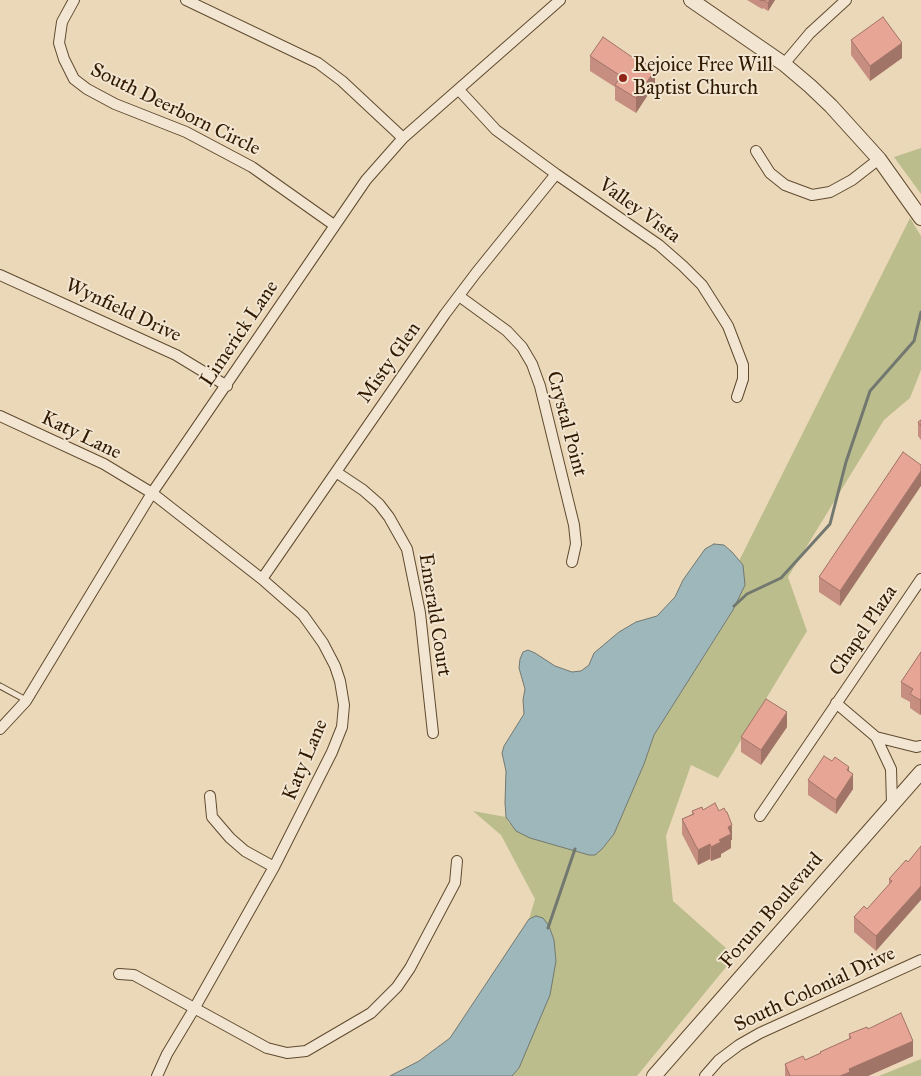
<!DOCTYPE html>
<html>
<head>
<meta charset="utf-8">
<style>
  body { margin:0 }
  canvas { display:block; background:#ebd8b9 }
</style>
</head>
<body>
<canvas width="921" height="1076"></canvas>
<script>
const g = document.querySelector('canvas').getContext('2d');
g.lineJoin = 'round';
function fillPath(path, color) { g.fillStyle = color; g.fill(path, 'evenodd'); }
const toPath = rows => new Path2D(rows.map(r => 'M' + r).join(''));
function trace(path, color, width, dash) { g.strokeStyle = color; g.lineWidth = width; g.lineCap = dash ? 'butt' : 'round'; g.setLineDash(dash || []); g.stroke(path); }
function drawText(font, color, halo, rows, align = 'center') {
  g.font = font + ' "IM FELL Great Primer",serif'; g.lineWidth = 4; g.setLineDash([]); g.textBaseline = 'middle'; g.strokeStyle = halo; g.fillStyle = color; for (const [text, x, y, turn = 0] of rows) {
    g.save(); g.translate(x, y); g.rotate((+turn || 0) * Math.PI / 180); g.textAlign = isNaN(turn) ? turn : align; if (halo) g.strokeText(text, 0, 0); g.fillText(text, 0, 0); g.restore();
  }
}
fillPath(toPath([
  [921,148,921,194,894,157],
  [910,218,921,236,921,370,910,398,884,420,788,577,807,631,718,778,691,765,666,836,673,901,735,956,637,1076,512,1076,519,1068,556,961,554,940,549,926,536,916,529,919,535,899,501,835,473,811,506,817,509,823,602,849,614,834,644,764,654,735,733,610,743,565,739,561],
  [921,1059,921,1076,879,1076]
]), '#bbbe8c');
const water = toPath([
  [714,544,724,545,732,552,743,565,745,585,733,610,654,735,644,764,614,834,602,849,595,855,589,855,530,838,516,831,506,817,505,803,506,771,502,753,504,746,524,714,523,700,525,689,519,668,520,659,523,652,528,650,535,653,555,666,572,672,581,671,589,665,594,653,619,632,636,622,657,616,675,597,683,580,705,549,714,544],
  [536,916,543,918,549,926,554,940,556,961,550,995,519,1068,512,1076,390,1076,419,1061,450,1038,529,919,536,916]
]);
fillPath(water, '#9eb7bb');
trace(water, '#727870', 1);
trace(toPath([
  [734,606,747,594,781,578,830,524,846,462,870,391,914,341,921,312],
  [548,928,575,849]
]), '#727870', 3);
const service = toPath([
  [0,686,26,700]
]);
const minor = toPath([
  [74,0,62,22,59,43,64,59,74,79,87,89,115,104,186,132,252,167,334,225],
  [186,0,318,63,342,81,403,138],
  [784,64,810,33,846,0],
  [459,90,496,130,556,174,659,245,683,266,702,285,728,326,743,365,743,379,737,397],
  [756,151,770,173,785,185,812,195,830,192,852,180,879,159],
  [0,275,176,355,227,386],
  [459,296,507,331,522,347,532,364,540,386,574,525,576,544,572,562],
  [0,416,104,464,152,493,262,579,303,615,323,643,335,666,340,681,344,705,342,727,332,752,274,867,194,1009,167,1054,157,1076],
  [336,472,363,490,379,504,389,517,407,549,420,613,433,733],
  [262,579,445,314,476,273,556,174],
  [836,703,876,737,891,769,892,804],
  [0,729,26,701,152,493,366,180,403,138,560,0],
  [876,737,916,747,921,746],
  [210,796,212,817,230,838,245,851,274,867],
  [760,816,921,579],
  [119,974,134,975,267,1048,287,1053,306,1051,371,1013,397,987,410,968,455,883,457,861],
  [705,1076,719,1060,739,1045,760,1033,921,960]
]);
const tertiary = toPath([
  [691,0,784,64,810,86,831,106,879,159,921,218],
  [654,1076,921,772]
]);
trace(service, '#604a2e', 7);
trace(minor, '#604a2e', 12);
trace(tertiary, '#604a2e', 16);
trace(service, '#f2e6d2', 5);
trace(minor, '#f2e6d2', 10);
trace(tertiary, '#f2e6d2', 14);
fillPath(toPath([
  [747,0,775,0,768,11,763,8,762,9],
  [851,40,902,58,870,81,851,55],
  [590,56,655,84,636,113,615,100,615,87,590,71],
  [921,420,921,440,918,436,918,422],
  [903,452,840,606,819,592,819,577],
  [921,652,920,715,910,708,910,702,901,697,901,682],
  [787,727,761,765,741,752,741,737],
  [849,771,853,789,836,814,808,795,808,780],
  [703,810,732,840,731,840,731,848,721,854,721,857,711,861,710,859,698,865,682,834,682,819,692,814,692,811],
  [906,860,876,951,854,932,854,917,867,909,889,885,889,879],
  [868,1029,913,1056,868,1076,785,1076,785,1064,805,1060,820,1053,820,1052,849,1039,849,1034]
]), '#c68e80');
fillPath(toPath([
  [770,0,775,0,768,11,768,3],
  [902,43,902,58,870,81,870,66],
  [655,70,655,84,636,113,636,98],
  [921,471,921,486,840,606,840,591],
  [921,699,921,714,920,715,920,700],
  [787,712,787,727,761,765,761,750],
  [849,767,849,781,853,774,853,789,836,814,836,800,847,770],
  [732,825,732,840,731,840,731,848,721,854,721,857,711,861,711,847,719,840,728,827],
  [710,844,710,859,698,865,698,850],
  [921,886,921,900,876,951,876,936],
  [913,1041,913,1056,868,1076,840,1076,849,1069]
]), '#a17468');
const building = toPath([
  [760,0,770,0,768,3,763,0,762,1,760,0],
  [883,17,902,43,870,66,851,40,883,17],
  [603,37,632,57,634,55,655,70,636,98,615,85,621,76,590,56,603,37],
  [921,420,921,426,918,422,921,420],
  [903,452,921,465,921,471,840,591,819,577,903,452],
  [921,652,921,699,920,700,910,694,913,689,901,682,921,652],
  [766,699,787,712,761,750,741,737,766,699],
  [824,756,832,761,835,757,849,767,847,770,853,774,836,800,808,780,824,756],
  [715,803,719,811,724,808,726,812,727,812,732,825,728,827,731,834,719,840,721,842,711,847,710,844,698,850,682,819,694,814,692,811,702,807,703,810,715,803],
  [921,846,921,886,876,936,854,917,864,906,867,909,892,881,889,879,906,860,908,862,921,846],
  [901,1013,913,1041,849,1069,850,1072,840,1076,790,1076,785,1064,803,1056,805,1060,821,1053,820,1052,851,1038,849,1034,867,1027,868,1029,901,1013]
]);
fillPath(building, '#e6a595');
trace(building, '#a17468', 1);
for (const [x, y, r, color] of [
  [623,78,5,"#8f2418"]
]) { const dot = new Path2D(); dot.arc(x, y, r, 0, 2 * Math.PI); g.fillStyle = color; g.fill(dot); trace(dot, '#f2e6d2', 2); }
drawText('20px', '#311a00', '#f2e6d2', [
  ["Rejoice Free Will",633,66],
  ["Baptist Church",633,89]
], 'left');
drawText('20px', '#311a00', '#f2e6d2', [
  ["South Deerborn Circle",175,110,26],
  ["Valley Vista",639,211,36],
  ["Wynfield Drive",123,311,25],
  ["Limerick Lane",240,334,-56],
  ["Misty Glen",390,363,-55],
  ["Crystal Point",566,424,75],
  ["Katy Lane",81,436,26],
  ["Emerald Court",434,615,81],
  ["Chapel Plaza",864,631,-56],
  ["Katy Lane",306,760,-67],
  ["Forum Boulevard",772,911,-49],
  ["South Colonial Drive",815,990,-25]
]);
</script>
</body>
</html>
